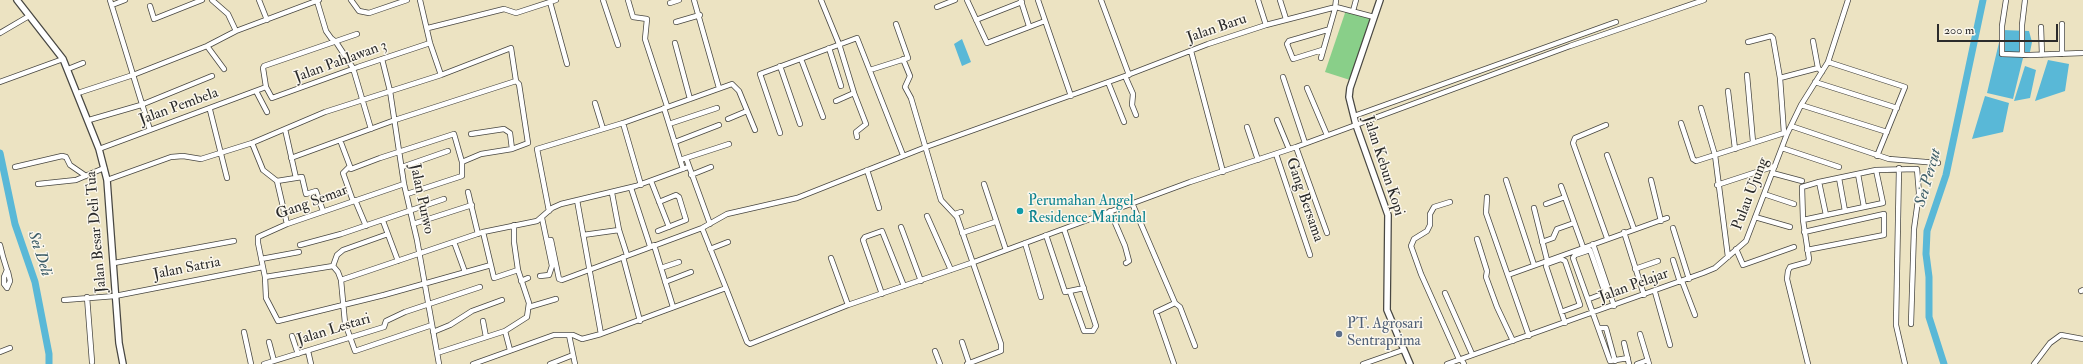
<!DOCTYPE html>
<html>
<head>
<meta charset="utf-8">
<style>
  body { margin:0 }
  #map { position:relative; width:2083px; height:364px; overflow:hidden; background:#ece3c2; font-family:"IM FELL Double Pica",serif }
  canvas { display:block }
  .scale { position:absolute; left:1937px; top:24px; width:121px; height:18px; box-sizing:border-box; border:2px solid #2b2b2b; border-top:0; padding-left:5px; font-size:12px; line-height:14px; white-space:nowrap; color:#2b2b2b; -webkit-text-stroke:3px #fbf7ec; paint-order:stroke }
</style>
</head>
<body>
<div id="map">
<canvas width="2083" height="364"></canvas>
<div class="scale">200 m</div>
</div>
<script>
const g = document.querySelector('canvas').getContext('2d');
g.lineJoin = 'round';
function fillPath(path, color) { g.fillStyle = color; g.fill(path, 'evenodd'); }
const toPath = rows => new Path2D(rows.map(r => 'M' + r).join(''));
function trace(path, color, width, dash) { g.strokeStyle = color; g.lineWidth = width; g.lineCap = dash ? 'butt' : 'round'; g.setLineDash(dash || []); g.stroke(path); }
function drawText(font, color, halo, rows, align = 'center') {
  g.font = font + ' "IM FELL Double Pica",serif'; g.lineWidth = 3; g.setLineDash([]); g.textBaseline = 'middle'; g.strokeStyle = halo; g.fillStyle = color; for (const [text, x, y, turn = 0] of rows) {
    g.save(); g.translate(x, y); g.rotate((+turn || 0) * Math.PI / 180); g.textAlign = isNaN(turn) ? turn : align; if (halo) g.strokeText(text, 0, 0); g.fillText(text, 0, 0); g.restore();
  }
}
fillPath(toPath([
  [1346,10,1371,19,1350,80,1325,72]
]), '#89cf89');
fillPath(toPath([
  [2002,30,2029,31,2032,42,2029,57,2023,58,2013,99,1987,93],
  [962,39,971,62,962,66,954,44],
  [2048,60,2069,64,2065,91,2035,101],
  [2025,66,2036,70,2030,98,2014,101],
  [1985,96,2009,103,2003,132,1972,139]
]), '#59b8d7');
trace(toPath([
  [0,153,15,224,35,282,49,354,49,364],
  [1944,364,1929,317,1929,277,1926,254,1927,231,1946,175,1983,0]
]), '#59b8d7', 7);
const minor = toPath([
  [110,0,150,130],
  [212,0,228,14,236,31],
  [259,0,267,20],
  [351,0,359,11,369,13,407,0],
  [420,0,430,43,441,75],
  [603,0,618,45],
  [628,0,633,17,647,19,645,39,667,106],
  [694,0,719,88],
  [821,0,839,44,854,93,836,101],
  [967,0,987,43,1045,21],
  [1038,0,1071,96],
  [1101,0,1129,75],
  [1258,0,1266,25],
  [1280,0,1286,19],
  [2006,0,2002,26,2002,54,2030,55,2083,53],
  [317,1,326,31,331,38,336,42,353,68,371,129],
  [1021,1,1029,26],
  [550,2,567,64],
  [670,3,679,0],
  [112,5,125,0],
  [150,6,154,19,202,0],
  [937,7,955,0],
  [1353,11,1356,0],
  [976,20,1022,2],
  [676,22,700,15],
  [2041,27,2042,55],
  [428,28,504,9,516,13,556,0],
  [0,33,29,16],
  [357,34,264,66,263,68,266,87,272,98,358,67,430,43],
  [1813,41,1818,68],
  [1748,42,1771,36,1773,38,1780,78,1784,133],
  [675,43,690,99],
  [207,46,224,69],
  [829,48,841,86],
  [1322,50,1293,59,1287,44,1289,41,1327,30],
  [1191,51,1223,172],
  [2062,54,2062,24],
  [2022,55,2022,25,2025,0],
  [1321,58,1335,9,1336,0],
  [382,59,390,91,404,184,417,240,439,364],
  [801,59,823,117],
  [903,59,910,76,905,87,911,98,941,200,957,217,1001,344,1001,351,967,364],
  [1828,62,1905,87,1877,156],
  [780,66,800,124],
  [68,69,83,63],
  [870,70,908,58,896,24],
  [1747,75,1753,142],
  [1125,76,1133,94,1132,105,1136,115],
  [1283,77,1305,143],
  [1780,78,1818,68,1822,72],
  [0,82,63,59],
  [1108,82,1124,122],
  [1815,82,1897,108],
  [1307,88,1327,135],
  [256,91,267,112],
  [1728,91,1735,149],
  [78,93,133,75,207,46,236,31,319,0],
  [854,93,866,124,856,132,857,137],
  [595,103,603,129],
  [1801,105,1887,132],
  [664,108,683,169],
  [1701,108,1715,155,1728,257],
  [210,110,227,178],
  [1354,116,1616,22],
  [728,119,747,111],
  [89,120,141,105,212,76],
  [1277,120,1289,149],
  [623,123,641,185],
  [1681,123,1693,159,1696,161,1784,133,1787,134],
  [669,124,717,108],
  [1606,125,1575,138,1573,143,1607,238],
  [1791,126,1889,159,1938,163],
  [1247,127,1258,160],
  [285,129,296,178],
  [780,133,760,74,857,38,903,155],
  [471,134,504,129,510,133,512,149],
  [340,140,351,169,380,158,454,134,462,162,462,176,407,194],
  [675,142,719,125],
  [252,143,263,170,277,181,287,224],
  [1296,147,1327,233],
  [1782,148,1839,167],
  [99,149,266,87],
  [1276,154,1310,255],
  [1607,155,1634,229],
  [291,158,395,120,516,81],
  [686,158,710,224],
  [683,159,729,144],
  [15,167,62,156,66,157,70,165,86,176],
  [349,167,343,173,353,201],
  [402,167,448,151],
  [1899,168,1896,325,1905,364],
  [867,170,879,208],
  [1876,170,1917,169,1919,193,1914,229,1911,324],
  [1772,173,1802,181],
  [1858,174,1864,207],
  [691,175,711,167],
  [1839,178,1845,211],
  [107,180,171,157,183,156,201,159,252,143,325,112,441,75,511,48,516,81,519,84,528,143,512,149,481,154,462,162],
  [1506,180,1534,265],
  [1651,180,1661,221],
  [277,181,302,177,306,194,316,191,323,211],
  [651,181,669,227],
  [1819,182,1826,215],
  [38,184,76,180,104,168],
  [404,184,287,224,258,237,258,243,265,277,266,298,278,321,384,295,491,265],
  [984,184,1006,250],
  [1717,185,1775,166],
  [1561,186,1583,247],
  [631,188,650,246],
  [468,192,478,234],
  [612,193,619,230,627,255],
  [1764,194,1794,204],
  [1487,197,1486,213,1529,336],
  [355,200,366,226],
  [577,200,601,334],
  [1450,202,1434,207,1430,214,1430,225,1427,231,1414,239,1411,246,1421,274,1459,359],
  [1132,203,1175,303,1180,307,1195,346],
  [1546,204,1565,197],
  [1534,208,1547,260],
  [549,211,537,149,623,123,732,84,739,91,755,130],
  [1110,211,1125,246,1129,261,1126,263],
  [955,214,961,212],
  [927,216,951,270],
  [1755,217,1790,227],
  [1803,220,1883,203,1876,170,1819,182,1802,187,1803,220,1809,259,1808,262,1790,267,1788,271,1787,279,1808,364],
  [383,221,398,261],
  [413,224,472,205],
  [901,227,921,281],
  [702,228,726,288],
  [1673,228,1689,279],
  [1064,229,1096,326,1093,331,1084,331,1070,292],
  [658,231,686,220,679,197,676,195,659,202],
  [483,232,494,278,518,270],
  [1624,232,1644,295],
  [1804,232,1884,214,1884,235,1807,250],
  [962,233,995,222],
  [583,235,619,230],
  [1046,235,1065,292,1084,288],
  [1477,239,1487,271,1486,277,1497,307,1513,341],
  [547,240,551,240,559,279,562,280,702,228,727,214,797,198,926,147,1125,76,1208,44,1266,25,1336,7,1374,17],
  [454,242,465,272],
  [1542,242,1553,238,1557,229,1574,223],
  [1025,243,1041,297],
  [1593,244,1614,306],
  [0,245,3,257,7,270,8,272,10,281,7,288,4,284,4,277,7,270],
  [300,245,341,234,444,199],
  [654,245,673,307],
  [710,249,728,242],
  [1736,249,1743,265,1794,247],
  [623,257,640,321],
  [831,258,848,305],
  [261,259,299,252],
  [1673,260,1680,282],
  [114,263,234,241],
  [333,266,338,272,341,280,345,323,355,351,432,325],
  [333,266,337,255,343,250,388,234],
  [661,268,679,262],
  [1635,269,1658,261],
  [1508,275,1667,218],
  [540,276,549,275,552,266,542,218],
  [265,277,333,266],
  [341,280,483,232,537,221,552,208,561,204,636,186,688,167],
  [521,281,528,278],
  [1682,281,1695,315],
  [665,282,691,272],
  [2081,291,2083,290],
  [1655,292,1670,345],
  [1445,293,1472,354],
  [882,294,863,240,865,237,882,231,904,286],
  [87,297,92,362],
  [1589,299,1605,293,1590,250,1575,255,1573,258,1610,361,1628,358],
  [64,300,115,296,263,267],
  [529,307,556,299],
  [1561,312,1580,305,1565,261,1561,259,1547,264,1546,266,1565,323],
  [483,321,486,337],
  [1600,328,1606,328,1615,361],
  [505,331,510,350],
  [244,332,251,364],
  [433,332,450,325,472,311,502,300],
  [1640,334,1649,364],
  [569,335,575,364],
  [292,336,298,354],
  [269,342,274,361],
  [962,342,969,363],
  [1624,343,1629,364],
  [308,351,311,364],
  [935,351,940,364],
  [0,352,10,348],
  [437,353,505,331,527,317,529,303,518,270,514,242,514,225],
  [1461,359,1464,364],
  [264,364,384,327,386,321,405,312,480,287],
  [473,364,554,335,573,335,582,339,601,334,726,288,747,342,750,344,848,305,974,262,1190,182,1296,147,1570,46,1704,0],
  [550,364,573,355],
  [1174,364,1156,312,1175,303],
  [1363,364,1403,350],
  [1447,364,1703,273,1715,268,1746,241,1787,134,1801,105,1828,62,1848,0],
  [1637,364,1648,360],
  [2034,364,2050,343,2061,335,2083,339]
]);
const major = toPath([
  [17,0,63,59,99,149,107,180,119,343,123,364],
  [1380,0,1350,88,1349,97,1356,125,1388,215,1387,310,1410,364]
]);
trace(minor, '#484742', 6);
trace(major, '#484742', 8);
trace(minor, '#fff', 4.5);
trace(major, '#fff', 5.5);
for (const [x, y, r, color] of [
  [1020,211,4,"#0f9aa8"],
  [1339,334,4,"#5c6f8a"]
]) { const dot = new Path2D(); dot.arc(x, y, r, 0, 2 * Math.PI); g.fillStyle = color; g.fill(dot); trace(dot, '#fbf7ec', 1.5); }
drawText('15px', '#2b2b2b', '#fbf7ec', [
  ["Jalan Baru",1217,29,-19],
  ["Jalan Pahlawan 3",341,62,-20],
  ["Jalan Pembela",179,107,-20],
  ["Jalan Kebun Kopi",1383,166,72],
  ["Pulau Ujung",1751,194,-69],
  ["Jalan Purwo",421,199,78],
  ["Gang Bersama",1304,200,71],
  ["Gang Semar",312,203,-20],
  ["Jalan Besar Deli Tua",97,232,-95],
  ["Jalan Satria",187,269,-11],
  ["Jalan Pelajar",1634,286,-20],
  ["Jalan Lestari",334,330,-17]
]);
drawText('15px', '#0d838f', '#fbf7ec', [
  ["Perumahan Angel",1028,202],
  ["Residence Marindal",1028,219]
], 'left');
drawText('15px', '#4e5e75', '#fbf7ec', [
  ["PT. Agrosari",1347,325],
  ["Sentraprima",1347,342]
], 'left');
drawText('italic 16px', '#3b5c67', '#fbf7ec', [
  ["Sei Percut",1929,178,-74],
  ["Sei Deli",39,254,72]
]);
</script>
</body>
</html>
